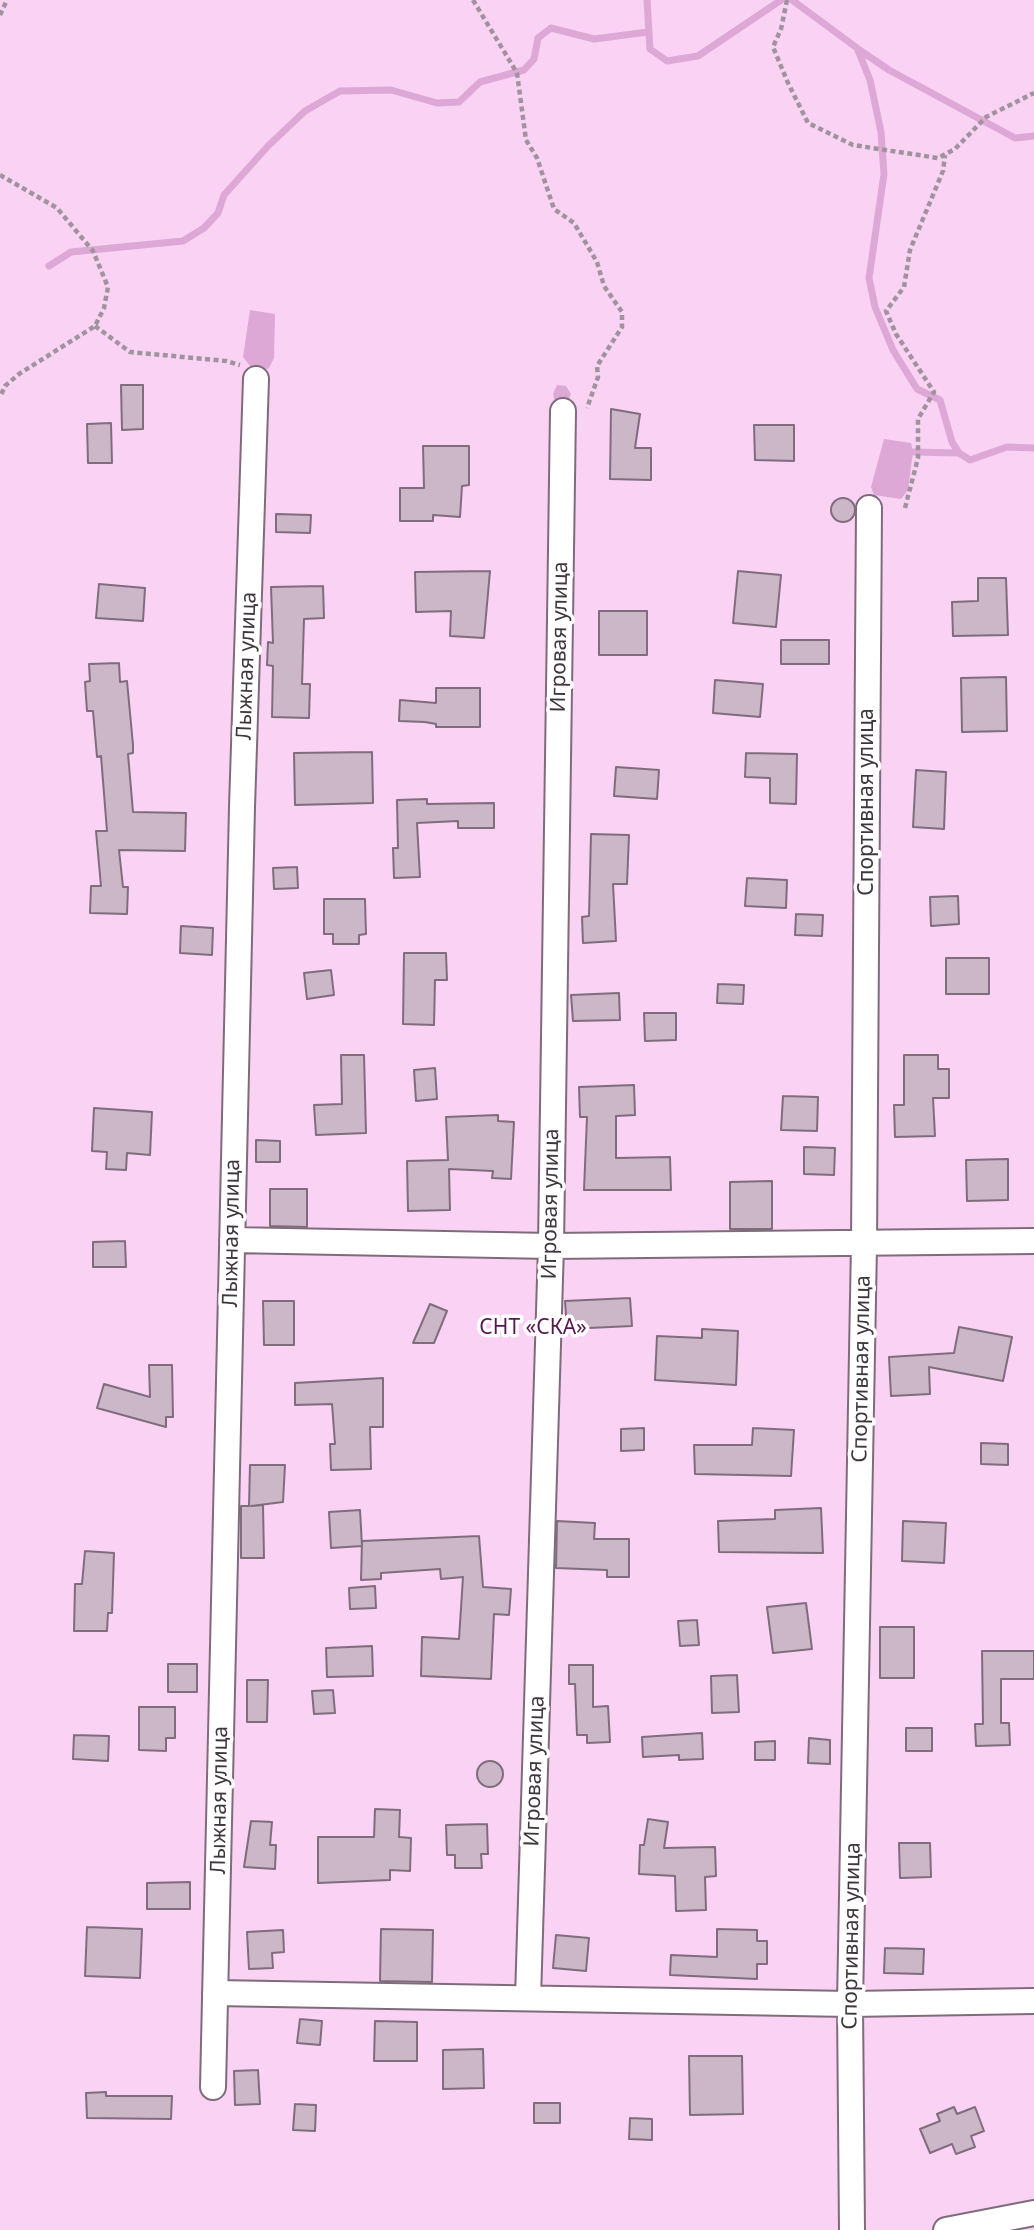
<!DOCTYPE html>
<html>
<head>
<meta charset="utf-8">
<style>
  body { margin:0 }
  canvas { display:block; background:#ffeefc }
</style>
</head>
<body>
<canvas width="1034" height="2230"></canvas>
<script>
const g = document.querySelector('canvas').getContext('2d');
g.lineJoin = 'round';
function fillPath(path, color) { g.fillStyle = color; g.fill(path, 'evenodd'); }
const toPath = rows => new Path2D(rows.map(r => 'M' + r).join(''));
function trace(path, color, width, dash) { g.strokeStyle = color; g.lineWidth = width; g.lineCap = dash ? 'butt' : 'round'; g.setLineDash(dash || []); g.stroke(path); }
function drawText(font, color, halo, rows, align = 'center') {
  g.font = font + ' "Noto Sans",sans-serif'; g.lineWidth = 7; g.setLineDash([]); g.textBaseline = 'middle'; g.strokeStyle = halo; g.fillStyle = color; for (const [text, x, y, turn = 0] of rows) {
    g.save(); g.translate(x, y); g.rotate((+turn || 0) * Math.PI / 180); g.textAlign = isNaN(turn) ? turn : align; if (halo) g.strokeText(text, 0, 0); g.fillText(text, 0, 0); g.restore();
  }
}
fillPath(toPath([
  [0,0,1034,0,1034,2230,0,2230]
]), '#f9d2f4');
fillPath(toPath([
  [250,310,275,314,274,358,269,368,263,371,250,366,243,357],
  [557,385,566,386,571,394,567,403,555,402,553,394],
  [884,439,911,443,913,452,908,490,901,499,874,495,871,487]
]), '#dda8d6');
trace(toPath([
  [647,0,650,49,667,61,698,56,781,0],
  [792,0,857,48,870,80,881,132,884,174,869,278,875,307,893,350,917,389,940,400,952,442,959,453,970,460,1007,447,1034,448],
  [858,49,889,70,1015,138,1034,136],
  [49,266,71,252,183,241,204,228,218,213,224,195,268,146,305,111,340,91,391,90,437,103,459,102,480,82,524,70,534,59,538,38,551,28,594,39,648,32],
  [913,452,959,453]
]), '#dda8d6', 7);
const building = toPath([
  [121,385,143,385,143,429,122,430,121,385],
  [611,409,640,414,635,448,651,448,651,480,610,479,611,409],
  [111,423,112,463,88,463,87,424,111,423],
  [754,425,794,425,794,461,755,460,754,425],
  [423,446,469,446,469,485,462,486,460,517,433,515,433,521,400,521,400,488,424,488,423,446],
  '831 510a12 12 0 1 1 24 0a12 12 0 1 1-24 0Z',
  [276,514,311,515,310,533,276,532,276,514],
  [490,571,484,638,450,636,451,611,416,612,415,572,490,571],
  [738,571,781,575,776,627,733,623,738,571],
  [978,578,1006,578,1008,635,953,636,952,602,978,601,978,578],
  [99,584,145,588,143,621,96,618,99,584],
  [323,586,324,618,304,619,302,684,310,684,309,718,272,717,273,666,267,665,268,642,273,643,271,587,323,586],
  [599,611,647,611,647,655,599,655,599,611],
  [781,640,829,640,829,664,781,664,781,640],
  [119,663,120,682,127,681,133,745,133,753,128,754,133,812,186,813,185,851,119,850,123,887,128,887,127,914,90,913,91,886,101,886,96,831,107,831,101,756,97,757,93,711,87,711,85,682,90,681,89,664,119,663],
  [1006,677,1007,731,962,732,961,678,1006,677],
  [715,680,763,684,760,717,713,713,715,680],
  [436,688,480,688,480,727,436,727,436,724,425,722,399,721,400,700,436,703,436,688],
  [372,752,373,803,295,805,294,753,372,752],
  [746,753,797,754,796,804,770,803,770,778,745,777,746,753],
  [616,767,659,770,657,799,614,796,616,767],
  [916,770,946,772,944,829,913,827,916,770],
  [427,799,427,804,494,803,494,828,458,828,458,821,417,823,420,877,394,878,393,848,398,848,397,800,427,799],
  [591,834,629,835,627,884,613,884,616,941,583,943,582,917,589,916,591,834],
  [297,867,298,888,274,889,273,868,297,867],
  [747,878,787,880,786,908,745,906,747,878],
  [958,896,959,924,931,926,930,897,958,896],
  [324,899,365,899,366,934,359,935,359,944,333,944,333,934,324,934,324,899],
  [796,914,823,915,822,936,795,935,796,914],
  [181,926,213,928,212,955,180,953,181,926],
  [404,953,446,953,447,980,435,980,434,1025,403,1024,404,953],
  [946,958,989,958,989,994,946,994,946,958],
  [331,970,334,995,307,999,304,973,331,970],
  [718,984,744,985,743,1004,717,1003,718,984],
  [619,993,620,1020,573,1021,571,995,619,993],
  [644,1013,676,1013,676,1040,645,1041,644,1013],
  [341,1055,364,1055,366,1133,316,1135,314,1105,342,1104,341,1055],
  [904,1055,938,1055,938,1069,949,1069,949,1098,933,1098,935,1136,895,1137,894,1105,904,1105,904,1055],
  [435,1068,437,1099,416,1101,414,1070,435,1068],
  [634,1085,635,1115,616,1116,616,1158,670,1157,671,1190,584,1190,587,1117,580,1117,579,1087,634,1085],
  [783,1096,818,1097,817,1131,781,1130,783,1096],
  [94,1108,152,1112,150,1155,127,1153,126,1170,106,1169,107,1152,92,1151,94,1108],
  [498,1115,498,1121,514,1122,511,1179,492,1178,493,1171,449,1169,450,1210,408,1211,407,1161,448,1160,446,1117,498,1115],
  [256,1140,280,1141,280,1162,256,1162,256,1140],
  [804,1147,835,1148,834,1175,804,1174,804,1147],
  [1008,1159,1008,1200,967,1201,966,1160,1008,1159],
  [772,1181,772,1229,730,1229,730,1182,772,1181],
  [270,1189,307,1189,307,1227,270,1226,270,1189],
  [125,1241,126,1267,93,1267,93,1242,125,1241],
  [630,1298,632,1326,567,1329,565,1301,630,1298],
  [263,1301,294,1301,294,1345,264,1345,263,1301],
  [430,1304,447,1311,434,1343,413,1343,430,1304],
  [959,1327,1012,1337,1003,1381,929,1367,930,1394,891,1396,889,1357,954,1353,959,1327],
  [702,1329,738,1331,736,1385,655,1380,657,1336,702,1338,702,1329],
  [149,1365,172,1365,173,1417,166,1417,166,1427,97,1408,104,1384,150,1397,149,1365],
  [383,1378,383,1427,370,1427,371,1469,331,1470,330,1444,335,1444,332,1404,295,1405,295,1383,383,1378],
  [644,1428,644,1450,621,1451,621,1429,644,1428],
  [753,1428,794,1430,791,1476,695,1474,694,1445,752,1445,753,1428],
  [981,1443,1008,1444,1008,1465,981,1464,981,1443],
  [250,1465,285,1465,283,1502,251,1506,263,1505,264,1558,241,1558,241,1506,249,1506,250,1465],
  [821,1508,823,1553,719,1552,718,1521,775,1519,775,1510,821,1508],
  [360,1510,362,1546,331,1548,329,1512,360,1510],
  [557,1521,595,1523,594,1539,629,1539,629,1577,607,1577,607,1570,556,1568,557,1521],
  [903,1521,946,1523,944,1563,902,1561,903,1521],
  [479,1536,483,1587,511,1589,509,1615,494,1614,491,1679,421,1676,422,1637,459,1639,463,1577,441,1579,440,1569,381,1573,381,1579,361,1580,362,1541,479,1536],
  [85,1551,114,1553,112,1613,108,1613,107,1631,74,1631,75,1584,82,1584,85,1551],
  [375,1586,376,1608,350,1609,349,1588,375,1586],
  [806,1603,812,1649,773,1653,767,1607,806,1603],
  [697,1620,699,1645,680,1646,678,1621,697,1620],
  [880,1627,914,1627,914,1678,880,1678,880,1627],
  [372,1646,373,1676,327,1677,326,1648,372,1646],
  [982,1651,1034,1651,1034,1679,1001,1679,1001,1723,1009,1723,1010,1745,976,1746,975,1724,983,1724,982,1651],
  [168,1664,197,1664,197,1692,168,1692,168,1664],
  [569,1665,593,1665,593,1707,608,1706,610,1742,587,1743,587,1735,577,1735,575,1684,569,1684,569,1665],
  [737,1675,739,1712,712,1713,711,1676,737,1675],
  [247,1680,268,1680,267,1722,247,1722,247,1680],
  [333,1690,335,1713,314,1714,312,1691,333,1690],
  [139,1707,175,1707,175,1738,166,1738,166,1751,139,1750,139,1707],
  [906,1728,932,1728,932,1751,906,1751,906,1728],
  [702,1733,703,1759,679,1760,679,1755,643,1757,642,1737,702,1733],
  [74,1735,109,1736,108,1761,73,1759,74,1735],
  [809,1738,830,1740,830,1764,808,1763,809,1738],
  [775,1741,775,1760,755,1760,755,1742,775,1741],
  '477 1774a13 13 0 1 1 26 0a13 13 0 1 1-26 0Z',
  [375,1809,400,1810,399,1837,411,1838,410,1871,390,1870,390,1880,318,1883,318,1837,374,1837,375,1809],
  [648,1819,668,1822,664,1848,715,1847,716,1876,705,1877,706,1910,676,1911,675,1876,639,1874,640,1845,644,1845,648,1819],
  [251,1821,272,1822,270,1845,276,1845,275,1869,244,1867,251,1821],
  [487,1824,488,1854,481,1854,482,1868,455,1868,455,1855,447,1855,446,1825,487,1824],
  [899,1843,930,1843,931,1877,900,1878,899,1843],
  [190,1882,190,1909,147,1909,147,1883,190,1882],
  [87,1927,142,1929,140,1978,85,1976,87,1927],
  [381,1929,433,1930,432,1982,380,1981,381,1929],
  [717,1929,757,1930,757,1941,767,1941,767,1964,757,1964,757,1979,670,1975,671,1955,717,1957,717,1929],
  [283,1930,284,1952,272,1953,273,1968,249,1969,247,1932,283,1930],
  [556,1935,589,1938,586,1971,553,1968,556,1935],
  [885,1948,924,1949,923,1974,884,1973,885,1948],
  [300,2019,322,2021,320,2045,297,2043,300,2019],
  [375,2021,417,2022,417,2061,374,2061,375,2021],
  [483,2049,484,2088,443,2089,443,2050,483,2049],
  [689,2056,742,2056,743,2114,690,2115,689,2056],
  [258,2070,260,2104,235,2105,234,2071,258,2070],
  [106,2092,106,2096,172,2096,171,2119,87,2118,86,2093,106,2092],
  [534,2103,560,2103,560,2123,534,2123,534,2103],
  [295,2104,316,2105,315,2131,293,2130,295,2104],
  [954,2107,957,2114,975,2107,984,2131,971,2136,975,2147,956,2154,952,2144,930,2153,920,2129,940,2121,937,2114,954,2107],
  [630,2118,652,2119,652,2140,629,2139,630,2118]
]);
fillPath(building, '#ccb7c9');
trace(building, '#7f6d7d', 2);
const minor = toPath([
  [232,1240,551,1246,1034,1241],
  [215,1993,850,2004,1034,2001],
  [528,1998,551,1246,563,411],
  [213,2087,242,807,256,379],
  [852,2230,850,2004,864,1244,869,508],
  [946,2230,1034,2213]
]);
trace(minor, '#7e6c7b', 28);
trace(toPath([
  [473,0,517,73,526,140,537,158,554,209,574,223,597,262,604,286,622,312,622,327,597,366,598,377,587,408],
  [787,0,781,29,773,47,788,83,808,123,853,145,938,158,955,149,986,117,1034,93],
  [0,15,7,0],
  [0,175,57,208,93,251,108,287,104,308,95,326,19,374,5,386,0,397],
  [95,326,130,352,226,361,240,365],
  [905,508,918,458,918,419,934,392,896,334,886,311,904,287,910,250,943,171,945,155]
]), '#a0939e', 4.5, [5, 3.5]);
trace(minor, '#fff', 24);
drawText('21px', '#3f373e', '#fff', [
  ["Игровая улица",560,637,-89],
  ["Лыжная улица",247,666,-88],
  ["Спортивная улица",867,802,-90],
  ["Игровая улица",551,1204,-89],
  ["Лыжная улица",232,1233,-89],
  ["Спортивная улица",862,1369,-89],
  ["Игровая улица",535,1771,-88],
  ["Лыжная улица",220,1800,-89],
  ["Спортивная улица",852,1936,-89]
]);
drawText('21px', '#551850', '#fff', [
  ["СНТ «СКА»",533,1328]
]);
</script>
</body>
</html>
